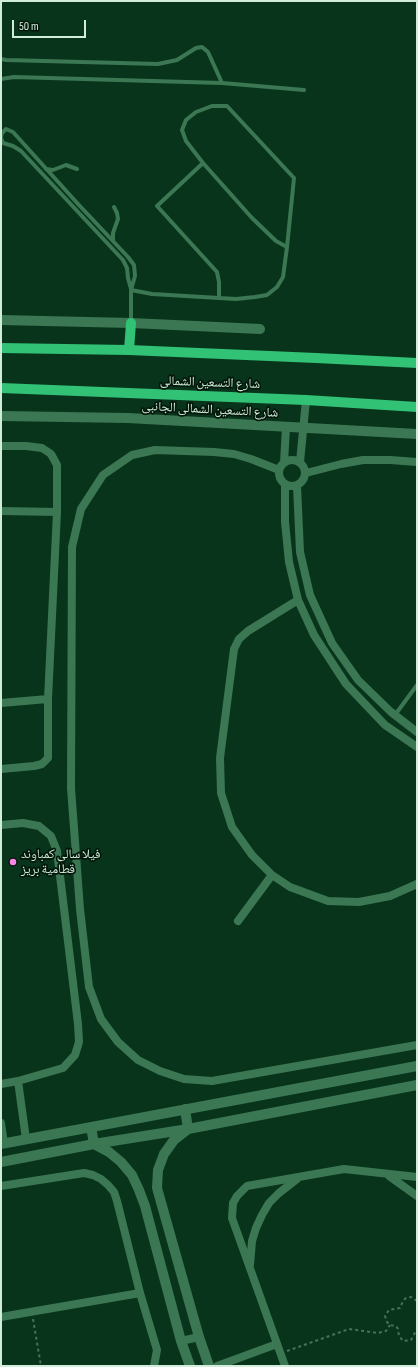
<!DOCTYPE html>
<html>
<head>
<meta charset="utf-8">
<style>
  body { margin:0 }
  #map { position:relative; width:418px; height:1367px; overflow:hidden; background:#08341c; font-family:"Sofia Sans Condensed",sans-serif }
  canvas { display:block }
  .frame { position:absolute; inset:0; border:2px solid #d1edd9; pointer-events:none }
  .scale { position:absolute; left:12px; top:20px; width:74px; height:18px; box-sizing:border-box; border:2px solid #d1edd9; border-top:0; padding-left:5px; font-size:12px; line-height:14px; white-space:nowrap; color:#d1edd9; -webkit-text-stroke:3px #03180b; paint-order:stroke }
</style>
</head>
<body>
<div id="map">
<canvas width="418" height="1367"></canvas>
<div class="frame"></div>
<div class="scale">50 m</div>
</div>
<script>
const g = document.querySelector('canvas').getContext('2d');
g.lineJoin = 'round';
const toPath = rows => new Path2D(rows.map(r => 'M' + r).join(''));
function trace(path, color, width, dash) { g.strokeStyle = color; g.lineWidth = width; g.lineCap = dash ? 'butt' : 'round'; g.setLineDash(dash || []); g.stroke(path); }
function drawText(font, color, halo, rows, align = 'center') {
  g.font = font + ' "Sofia Sans Condensed","Noto Naskh Arabic",sans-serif'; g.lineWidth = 3.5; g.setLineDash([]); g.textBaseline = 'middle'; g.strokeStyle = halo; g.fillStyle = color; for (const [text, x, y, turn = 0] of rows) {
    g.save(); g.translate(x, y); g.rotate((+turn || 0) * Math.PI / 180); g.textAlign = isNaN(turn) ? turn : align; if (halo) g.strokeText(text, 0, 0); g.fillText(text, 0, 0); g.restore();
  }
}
trace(toPath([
  [417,1301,411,1297,406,1298,403,1301,400,1308,389,1310,385,1316,387,1322,390,1325,396,1326,398,1329,399,1336,403,1341,411,1340,417,1329],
  [33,1319,41,1366],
  [287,1351,349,1329,378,1333,386,1331,390,1325]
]), '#497059', 2, [3, 3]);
trace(toPath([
  [1,59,6,60,158,64,177,60,196,48,202,47,208,52,222,83],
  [1,79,14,77,222,83,304,90],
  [1,137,2,133,6,129,13,132,78,204,128,257,134,265,135,276,131,290,131,323],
  [1,138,3,143,13,146,21,151,123,260,127,268,128,278,131,289],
  [203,163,157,206,217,272,219,282,219,298],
  [46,169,53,170,66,165,77,169],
  [113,241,113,233,118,219,117,213,114,207],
  [131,290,152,294,236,299,255,297,267,295,277,287,283,277,287,247,294,178,227,106,212,106,196,112,186,120,182,130,186,141,203,163,252,218,276,241,287,247],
  [395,715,417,685]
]), '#3b7752', 4);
trace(toPath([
  [1,446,26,446,42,448,51,454,57,465,57,512,48,699,48,758,42,764,34,766,1,769],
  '279 473a13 13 0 1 1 26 0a13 13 0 1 1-26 0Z',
  [300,462,306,400],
  [284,463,286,427],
  [279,470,251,459,234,454,214,452,155,450,132,455,103,475,81,509,72,547,71,788,80,909,89,987,101,1019,118,1042,138,1060,160,1071,184,1079,212,1081,417,1045],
  [306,473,341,464,363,460,390,460,417,462],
  [285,485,285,522,289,562,298,600,314,635,346,684,385,725,417,747],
  [297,486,300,552,310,595,332,643,358,680,391,712,417,732],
  [1,511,57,512],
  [298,600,248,631,239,639,234,649,220,758,221,793,232,827,252,855,272,875,290,887,328,901,359,902,390,896,417,884],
  [1,703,48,699],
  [1,825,23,823,39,826,51,836,57,851,78,1024,79,1042,75,1055,63,1068,18,1081,1,1084],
  [238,921,272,875],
  [18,1081,26,1139],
  [1,1123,4,1144],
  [389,1176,417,1196],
  [1,1186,84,1173,93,1175,101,1179,108,1185,114,1192,117,1201,140,1293,157,1350,154,1366],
  [250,1265,252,1241,256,1228,262,1215,269,1203,279,1193,297,1179],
  [1,1317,140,1293],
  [181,1341,199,1337],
  [217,1366,277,1344],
  [285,1366,232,1218,233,1203,237,1196,247,1186,344,1169,417,1177]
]), '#3b7752', 8);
trace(toPath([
  [1,320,131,323,260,329],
  [1,416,128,418,417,434],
  [185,1109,188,1129,174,1140,164,1154,158,1170,157,1188,199,1337,209,1366],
  [91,1127,94,1144,109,1152,121,1162,132,1175,139,1190,145,1206,181,1341,190,1366],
  [1,1144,417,1066],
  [1,1162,94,1144,188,1129,417,1085]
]), '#3b7752', 10);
trace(toPath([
  [1,348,129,350,316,358,417,363],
  [129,350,131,323],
  [1,388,306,400,417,407]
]), '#32c276', 10);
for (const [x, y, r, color] of [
  [13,862,4,"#fb86e5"]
]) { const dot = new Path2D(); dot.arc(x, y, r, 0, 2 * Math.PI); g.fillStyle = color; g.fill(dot); trace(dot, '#03180b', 1.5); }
drawText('13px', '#d1edd9', '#03180b', [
  ["شارع التسعين الشمالى",210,383,2],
  ["شارع التسعين الشمالى الجانبى",210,410,3]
]);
drawText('13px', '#d1edd9', '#03180b', [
  ["فيلا سالى كمباوند",21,855],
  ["قطامية بريز",21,870]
], 'left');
</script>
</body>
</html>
